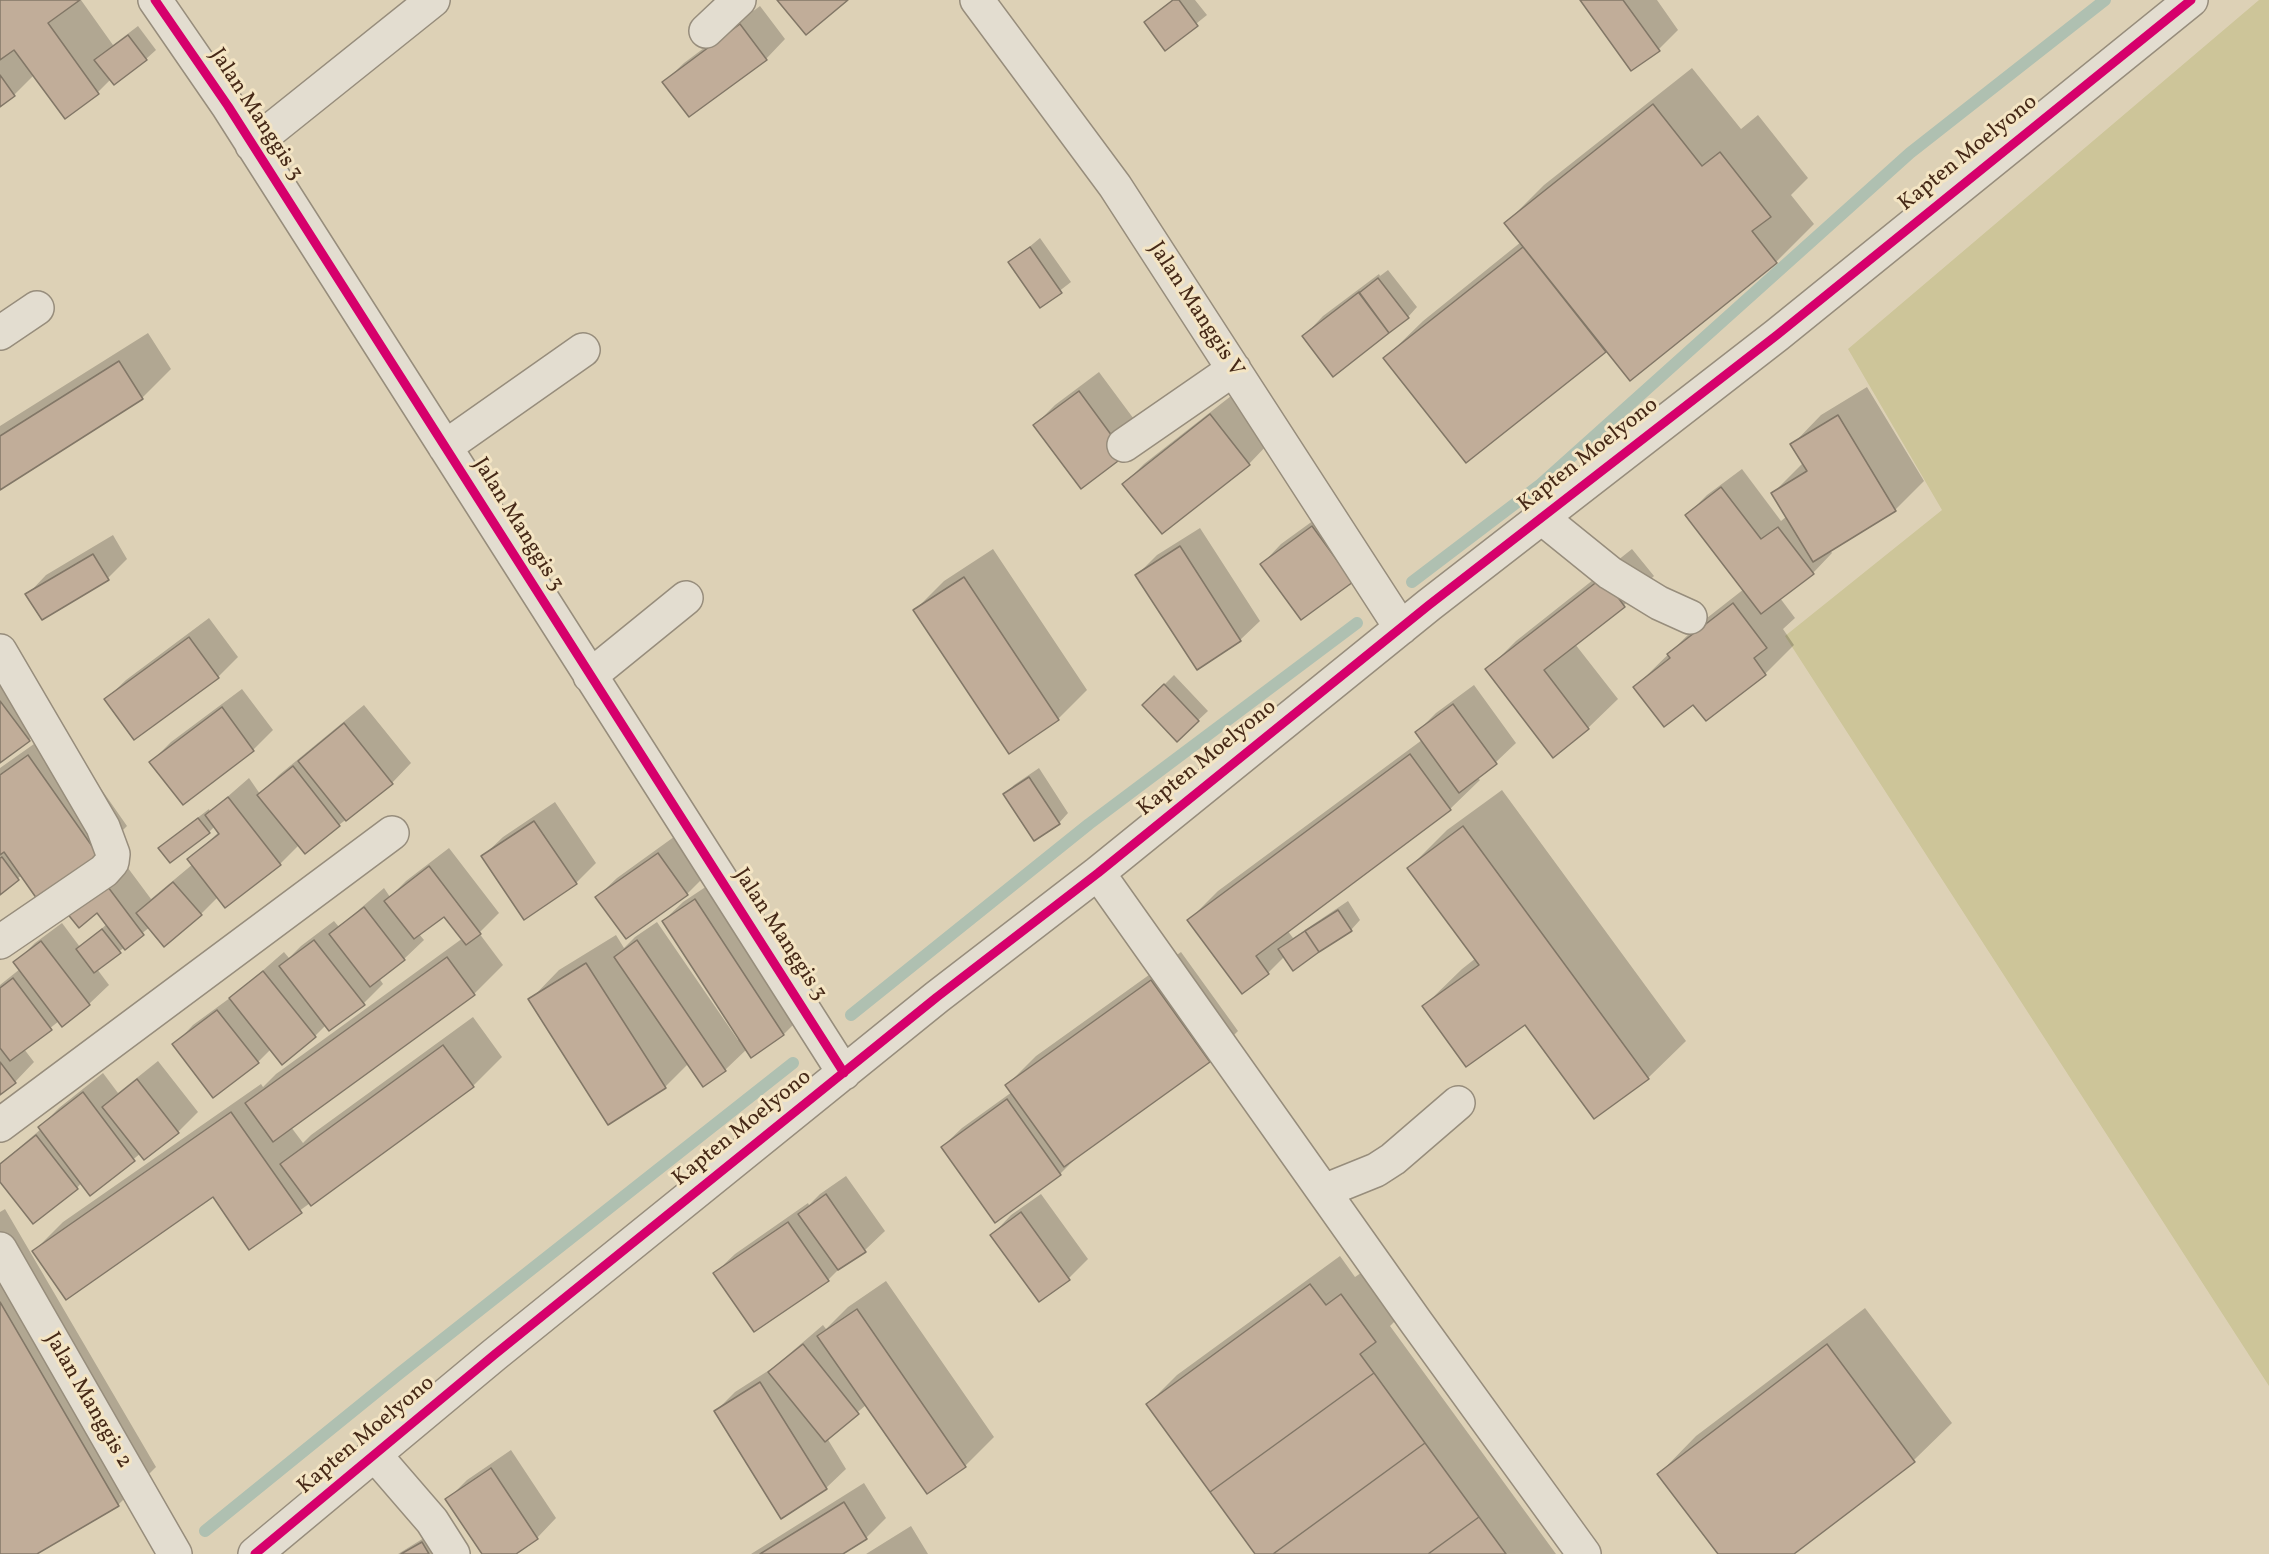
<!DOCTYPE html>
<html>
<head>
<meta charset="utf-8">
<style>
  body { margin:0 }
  canvas { display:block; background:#ddd1b6 }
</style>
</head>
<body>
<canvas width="2269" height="1554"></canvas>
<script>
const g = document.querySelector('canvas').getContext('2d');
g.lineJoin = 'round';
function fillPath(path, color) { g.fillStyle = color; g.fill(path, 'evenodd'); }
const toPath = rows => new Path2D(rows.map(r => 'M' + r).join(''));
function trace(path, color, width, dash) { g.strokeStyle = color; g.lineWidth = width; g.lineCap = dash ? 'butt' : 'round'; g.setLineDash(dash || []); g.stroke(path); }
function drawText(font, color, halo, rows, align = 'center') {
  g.font = font + ' Vollkorn,serif'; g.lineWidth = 6; g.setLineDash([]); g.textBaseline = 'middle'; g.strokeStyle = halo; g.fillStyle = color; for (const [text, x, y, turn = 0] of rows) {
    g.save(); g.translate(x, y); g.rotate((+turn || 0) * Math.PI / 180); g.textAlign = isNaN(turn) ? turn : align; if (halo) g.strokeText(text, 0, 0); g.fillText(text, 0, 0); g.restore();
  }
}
fillPath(toPath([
  [2259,0,2269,0,2269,1386,1785,636,1942,510,1848,349]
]), '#cdc599');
fillPath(toPath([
  [0,0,81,0,113,45,138,26,156,50,146,59,111,79,98,92,65,117,34,75,14,95,0,105],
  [1172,0,1195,0,1207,15,1166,48,1146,22],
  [1582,0,1657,0,1678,30,1659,49],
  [760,6,785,39,766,59,664,82,684,63],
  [1692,68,1741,129,1758,115,1808,178,1791,195,1814,224,1776,262,1630,379,1607,350,1466,461,1385,358,1423,321,1521,242,1506,223,1544,185],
  [1040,238,1071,282,1040,306,1010,263],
  [1388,270,1417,307,1408,317,1304,336,1323,316,1379,274,1380,276],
  [148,333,171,369,142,398,0,488,0,426],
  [1099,372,1145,434,1125,454,1035,425,1055,405],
  [1867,387,1924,481,1895,510,1830,550,1832,553,1813,573,1780,598,1795,618,1783,629,1794,645,1765,674,1706,719,1693,703,1635,687,1698,625,1744,589,1687,515,1707,495,1742,469,1781,521,1787,516,1773,493,1803,463,1792,445,1821,415],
  [1231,396,1268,444,1249,464,1124,484,1144,464],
  [1332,507,1352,581,1262,564,1281,544],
  [1200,528,1260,621,1240,640,1137,575,1157,555],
  [113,535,127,559,108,578,27,595,46,575],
  [993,549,1087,690,1058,719,915,610,944,581],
  [1632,549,1654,576,1624,605,1575,644,1618,699,1588,728,1553,755,1487,670,1516,641],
  [209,618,238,657,218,677,135,738,106,699,126,680],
  [0,659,49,721,29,740,0,762],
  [1174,675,1208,711,1177,740,1144,705],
  [1474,685,1516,743,1496,762,1477,777,1480,780,1450,809,1287,930,1293,938,1348,901,1360,920,1351,930,1285,956,1268,973,1189,920,1218,891,1422,740,1417,732,1436,713],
  [242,689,273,730,253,750,151,762,171,742],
  [364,705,411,763,392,783,339,825,299,845,280,864,226,906,218,897,201,914,150,927,97,969,109,985,89,1004,59,1021,24,1049,34,1062,15,1082,0,1093,0,985,20,969,15,963,35,943,62,923,80,947,107,924,98,911,79,926,125,864,151,899,193,864,189,859,219,832,215,826,209,832,160,848,170,839,209,809,210,812,249,778,260,794,279,775],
  [58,727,127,826,98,855,22,875,0,893,0,768],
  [1039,768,1068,813,1059,823,1005,794,1014,785],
  [1502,790,1686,1041,1648,1078,1525,1022,1424,1006,1462,969,1476,958,1409,868,1447,830],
  [555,802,596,863,576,883,483,856,503,837],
  [678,834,707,874,687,894,597,897,617,878],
  [449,848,499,913,479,933,503,965,474,994,291,1127,303,1143,311,1135,473,1017,502,1057,473,1086,249,1247,213,1195,34,1251,63,1222,261,1084,263,1087,276,1074,463,938,445,915,419,934,424,940,404,959,379,978,383,984,364,1003,330,1029,326,1025,315,1036,271,1049,258,1062,174,1045,193,1025,238,992,284,952,289,958,301,946,334,921,339,927,384,888,390,897,406,881],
  [716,880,803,1015,784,1034,751,1055,747,1049,725,1070,689,1063,665,1087,530,1000,559,970,616,935,624,948,635,937,657,922,738,1040,740,1039,663,921,683,902],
  [1181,952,1238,1031,1209,1060,1080,1154,1060,1174,995,1221,942,1147,962,1128,1012,1092,1007,1085,1036,1056],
  [158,1061,198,1112,178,1132,141,1153,91,1194,82,1182,77,1188,0,1179,0,1164,41,1129,40,1127,59,1108,103,1073,118,1093],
  [846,1176,885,1231,865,1250,842,1266,828,1280,715,1273,735,1254,808,1203,809,1205,820,1194],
  [1041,1194,1088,1259,1069,1278,992,1235,1011,1215],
  [5,1209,156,1467,118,1505,34,1554,0,1554,0,1212],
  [1340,1256,1355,1277,1371,1266,1404,1312,1390,1326,1556,1554,1257,1554,1148,1404,1177,1375],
  [886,1281,994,1437,965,1466,927,1492,866,1405,827,1438,846,1469,826,1488,781,1517,715,1412,735,1392,774,1367,823,1325,826,1329,848,1307],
  [1865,1308,1952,1423,1914,1460,1791,1554,1719,1554,1659,1474,1696,1436],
  [511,1450,556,1518,537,1538,513,1554,484,1554,447,1500,467,1480],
  [864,1483,886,1518,866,1538,840,1554,751,1554],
  [911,1526,928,1554,866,1554],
  [432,1533,444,1554,398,1554]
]), '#0003');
trace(toPath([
  [1412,582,1541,484,1910,153,2105,0],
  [851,1015,1089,824,1357,623],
  [205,1531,400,1373,793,1063]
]), '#afc0b1', 12);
const building = toPath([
  [0,0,80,0,48,23,99,94,65,119,14,50,0,60,0,0],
  [777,0,848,0,806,35,777,0],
  [1173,0,1179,0,1198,26,1165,51,1144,22,1173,0],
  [1580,0,1623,0,1660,51,1631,71,1580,0],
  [740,24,767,60,689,117,662,82,740,24],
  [128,35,147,60,114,85,94,60,128,35],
  [0,75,15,96,0,107,0,75],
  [1653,104,1702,166,1720,152,1771,217,1752,231,1777,263,1630,381,1504,223,1653,104],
  [1030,247,1062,293,1040,308,1008,262,1030,247],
  [1523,247,1606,352,1466,463,1383,358,1523,247],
  [1378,278,1409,318,1389,333,1359,293,1378,278],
  [1359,292,1389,333,1333,377,1302,336,1359,292],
  [119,361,143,399,0,490,0,436,119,361],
  [1079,391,1126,455,1081,489,1033,425,1079,391],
  [1210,414,1250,465,1162,534,1122,484,1210,414],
  [1838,415,1896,511,1813,562,1771,493,1807,471,1790,444,1838,415],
  [1721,487,1761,539,1778,527,1814,574,1761,614,1685,515,1721,487],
  [1312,526,1353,582,1301,620,1260,564,1312,526],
  [1180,546,1241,641,1197,670,1135,575,1180,546],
  [93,554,109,580,42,620,25,594,93,554],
  [964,577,1059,720,1009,754,913,610,964,577],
  [1603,577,1625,607,1544,670,1589,729,1553,758,1485,669,1603,577],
  [1733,603,1767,648,1754,658,1766,675,1706,721,1693,705,1664,727,1633,687,1670,658,1667,654,1733,603],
  [189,637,219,678,134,740,104,699,189,637],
  [1164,684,1199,721,1177,742,1142,705,1164,684],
  [0,701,30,741,0,763,0,701],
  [1453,704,1497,764,1459,793,1415,732,1453,704],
  [222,707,254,751,183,805,149,762,222,707],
  [344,723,393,784,346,821,298,761,344,723],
  [1410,754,1451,810,1256,956,1269,974,1242,994,1187,920,1410,754],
  [28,755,99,856,37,899,4,852,0,855,0,775,28,755],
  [293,766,340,826,305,854,257,795,293,766],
  [1029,777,1060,824,1034,841,1003,794,1029,777],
  [228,797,281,865,225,908,187,859,219,834,205,815,228,797],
  [198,818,210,833,170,863,158,848,198,818],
  [534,821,577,884,524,920,481,856,534,821],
  [1463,826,1649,1079,1594,1119,1525,1025,1466,1067,1422,1006,1479,965,1407,868,1463,826],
  [658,853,688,895,626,939,595,897,658,853],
  [2,857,19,880,0,895,0,858,2,857],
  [429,866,481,934,466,945,444,917,414,939,384,901,429,866],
  [173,882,202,915,164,947,136,913,173,882],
  [105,883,144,935,125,950,97,913,79,928,66,912,105,883],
  [695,899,784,1035,751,1058,662,921,695,899],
  [364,907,405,960,370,987,329,934,364,907],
  [1338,910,1352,931,1319,952,1305,931,1338,910],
  [102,929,121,953,94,973,76,949,102,929],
  [1305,931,1319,952,1293,971,1278,949,1305,931],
  [314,940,365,1005,329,1031,279,966,314,940],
  [637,940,726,1071,703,1087,614,957,637,940],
  [41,941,90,1005,62,1027,13,962,41,941],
  [447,957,475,995,273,1142,245,1103,447,957],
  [586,963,666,1088,608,1125,528,999,586,963],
  [263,971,316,1037,282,1065,229,998,263,971],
  [13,978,52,1030,10,1061,0,1048,0,988,13,978],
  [1151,980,1210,1062,1064,1167,1005,1085,1151,980],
  [217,1010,259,1063,213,1098,172,1044,217,1010],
  [443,1045,474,1087,311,1206,280,1164,443,1045],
  [0,1062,16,1083,0,1095,0,1062],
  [137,1079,179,1133,144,1160,102,1107,137,1079],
  [83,1092,135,1161,90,1196,38,1127,83,1092],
  [1007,1099,1061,1175,995,1223,941,1147,1007,1099],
  [231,1112,302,1213,249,1250,213,1197,66,1300,32,1251,231,1112],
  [36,1135,78,1189,33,1224,0,1182,0,1164,36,1135],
  [826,1194,866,1252,838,1270,798,1214,826,1194],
  [1021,1212,1070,1280,1039,1302,990,1235,1021,1212],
  [788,1222,829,1281,754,1332,713,1273,788,1222],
  [1310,1284,1326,1305,1341,1294,1376,1342,1360,1354,1374,1373,1210,1492,1146,1404,1310,1284],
  [0,1302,119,1506,37,1554,0,1554,0,1302],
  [857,1309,966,1467,927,1494,817,1336,857,1309],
  [803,1344,859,1414,825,1442,768,1372,803,1344],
  [1827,1344,1915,1462,1794,1554,1718,1554,1657,1474,1827,1344],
  [1374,1373,1425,1443,1273,1554,1255,1554,1210,1492,1374,1373],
  [760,1382,827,1489,781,1519,714,1411,760,1382],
  [1425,1443,1479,1517,1428,1554,1273,1554,1425,1443],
  [491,1468,538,1539,516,1554,482,1554,445,1499,491,1468],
  [844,1502,867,1539,843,1554,760,1554,844,1502],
  [1479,1517,1506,1554,1428,1554,1479,1517],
  [422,1542,429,1554,401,1554,422,1542]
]);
fillPath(building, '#c1ad99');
trace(building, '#827767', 1.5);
const minor = toPath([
  [155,0,228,106,844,1073],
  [977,0,1115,186,1401,628],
  [706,31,739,0],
  [252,145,433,0],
  [0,333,37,308],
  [1124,445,1234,369],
  [445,447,583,350],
  [1542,518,1610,573,1659,603,1690,617],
  [0,651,103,827,113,854,112,862,104,871,0,942],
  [590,676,686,598],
  [1098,873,1416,1322,1584,1554],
  [0,1125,392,833],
  [1324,1191,1376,1170,1393,1159,1458,1103],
  [0,1249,175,1554],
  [375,1455,432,1521,453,1554],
  [255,1554,494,1355,937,997,1098,873,1429,605,1777,335,2191,0]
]);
trace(minor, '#978d7c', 36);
trace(minor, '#e3ddd0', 33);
trace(toPath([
  [155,0,228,106,844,1073],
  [255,1554,494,1355,937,997,1098,873,1429,605,1777,335,2191,0]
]), '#d6006c', 9);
drawText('22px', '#462917', '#f4e5c4', [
  ["Jalan Manggis 3",255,115,57],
  ["Kapten Moelyono",1969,154,-39],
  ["Jalan Manggis V",1195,310,57],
  ["Kapten Moelyono",1589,456,-38],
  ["Jalan Manggis 3",517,525,58],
  ["Kapten Moelyono",1208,759,-39],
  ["Jalan Manggis 3",779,935,57],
  ["Kapten Moelyono",743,1129,-39],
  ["Jalan Manggis 2",87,1401,60],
  ["Kapten Moelyono",367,1436,-40]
]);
</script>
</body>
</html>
